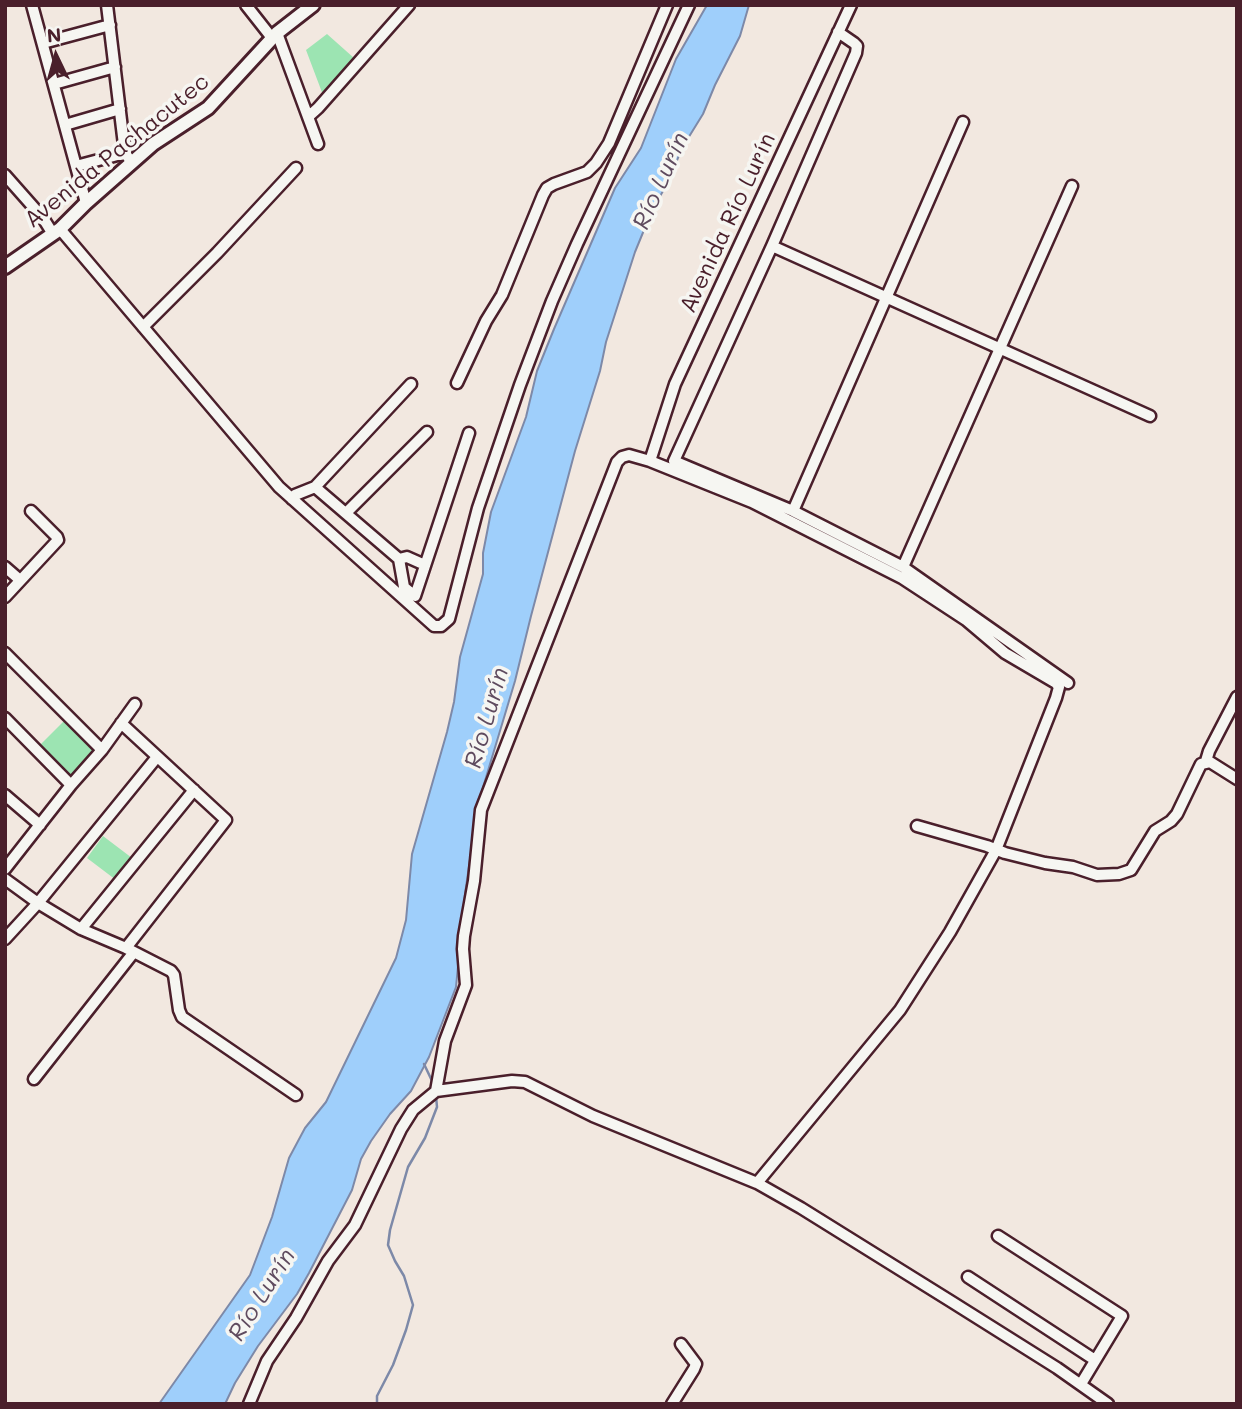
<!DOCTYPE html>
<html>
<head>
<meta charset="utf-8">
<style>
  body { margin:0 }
  #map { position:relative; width:1242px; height:1409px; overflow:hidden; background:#f2e8e0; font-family:Mali,sans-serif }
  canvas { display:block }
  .frame { position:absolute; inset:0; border:7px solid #4a1f2b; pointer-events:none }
  .north { position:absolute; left:21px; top:21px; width:70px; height:70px; -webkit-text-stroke:5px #f6f6f2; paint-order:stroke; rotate:355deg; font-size:19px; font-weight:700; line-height:28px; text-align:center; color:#4a1f2b }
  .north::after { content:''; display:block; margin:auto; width:24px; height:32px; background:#4a1f2b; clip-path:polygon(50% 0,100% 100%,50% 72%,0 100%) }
</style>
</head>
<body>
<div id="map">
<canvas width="1242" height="1409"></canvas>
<div class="frame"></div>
<div class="north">N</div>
</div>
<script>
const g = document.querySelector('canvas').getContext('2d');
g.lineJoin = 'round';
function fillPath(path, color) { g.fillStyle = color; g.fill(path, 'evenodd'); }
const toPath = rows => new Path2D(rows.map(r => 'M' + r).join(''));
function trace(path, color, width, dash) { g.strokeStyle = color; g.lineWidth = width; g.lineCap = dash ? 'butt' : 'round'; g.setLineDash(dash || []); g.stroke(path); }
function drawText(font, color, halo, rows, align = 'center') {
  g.font = font + ' Mali,sans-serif'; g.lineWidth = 7; g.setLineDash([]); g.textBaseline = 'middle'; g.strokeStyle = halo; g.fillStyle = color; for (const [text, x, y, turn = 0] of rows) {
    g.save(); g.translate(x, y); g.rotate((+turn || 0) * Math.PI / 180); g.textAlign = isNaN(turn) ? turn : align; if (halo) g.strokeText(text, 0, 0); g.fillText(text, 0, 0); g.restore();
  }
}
fillPath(toPath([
  [327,34,354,58,323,95,306,50],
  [64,721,98,750,69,778,38,747],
  [103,836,132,858,116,880,87,858]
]), '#9ce4b2');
const water = toPath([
  [707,5,749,5,740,36,715,85,703,114,682,148,670,178,651,213,635,252,606,342,600,371,575,451,531,616,515,681,478,804,465,894,456,987,429,1057,411,1091,390,1114,371,1141,361,1159,352,1190,309,1273,297,1294,258,1346,235,1383,225,1404,159,1404,250,1275,272,1217,289,1158,305,1128,326,1102,396,958,406,920,412,854,447,732,454,702,460,657,483,574,483,553,491,512,526,417,537,371,554,329,615,188,641,148,676,59,707,5]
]);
fillPath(water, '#9fcffb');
trace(water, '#7d89a8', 2);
trace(toPath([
  [424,1064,433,1083],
  [377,1404,377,1396,393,1365,406,1330,413,1305,404,1276,395,1261,388,1245,390,1230,408,1167,425,1138,437,1107,436,1096]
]), '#7d89a8', 2.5);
const minor = toPath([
  [32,5,86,203],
  [107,5,125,153,132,163],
  [246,5,272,38],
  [838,32,854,43,857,46,856,53,772,246,674,461,793,511,903,567,1068,683],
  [277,33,318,144],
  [43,43,110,25],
  [54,84,115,67],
  [308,117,318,108,409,5],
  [65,125,120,109],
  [76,166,125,153],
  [5,175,43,218,53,234],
  [60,229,279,487,434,626,441,626,449,619,478,508,520,385,552,301,577,244,689,5],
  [772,246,1150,416],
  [143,327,217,253,296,168],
  [457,383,486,321,502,295,543,195,547,188,554,184,587,172,596,163,609,143,667,5],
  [411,384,315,487,399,559,404,587,415,596,469,433],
  [650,461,675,384,851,5],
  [292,499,295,495,315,487],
  [793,511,963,122],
  [346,513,427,432],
  [399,559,407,557,425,565],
  [5,567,20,580],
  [903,567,1072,186],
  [5,597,58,540,57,537,31,511],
  [5,653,102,750],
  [5,718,71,785],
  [121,723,226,820,126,948],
  [1206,761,1209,751,1237,697],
  [5,795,40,825],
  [917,826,987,846,1005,853,1045,863,1073,867,1097,875,1119,874,1131,870,1155,831,1171,821,1177,814,1201,764,1210,762,1237,779],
  [5,869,71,785,102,750,135,704],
  [5,879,38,903,81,929,126,948,171,971,174,975,179,1010,182,1017,296,1095],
  [81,929,194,790],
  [5,939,38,903,157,757],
  [34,1079,134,952],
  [436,1091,512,1081,525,1082,593,1116,757,1183,801,1208,952,1302,1057,1368,1108,1404],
  [998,1236,1122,1316,1081,1384],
  [968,1277,1095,1360],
  [249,1404,267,1361,296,1318,328,1261,355,1225,401,1129,413,1110,436,1091,445,1041,466,985,463,949,464,936,474,881,481,810,617,462,622,457,629,455,650,461,752,502,902,578,966,620,1005,653,1056,683,1059,687,1056,698,996,850,950,932,900,1010,757,1183],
  [672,1404,694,1369,696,1364,681,1344]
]);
const major = toPath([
  [5,267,60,229,86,203,153,144,208,108,277,33,313,5]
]);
trace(minor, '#4a1f2b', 15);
trace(major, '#4a1f2b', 18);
trace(minor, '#f6f6f2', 10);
trace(major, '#f6f6f2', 12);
drawText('23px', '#4a1f2b', '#f6f6f2', [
  ["Avenida Pachacutec",117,151,-39],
  ["Avenida Río Lurín",728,223,-65]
]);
drawText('italic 24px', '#5f4b5f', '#f6f6f2', [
  ["Río Lurín",661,181,-66],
  ["Río Lurín",487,718,-74],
  ["Río Lurín",262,1295,-58]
]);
</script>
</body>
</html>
